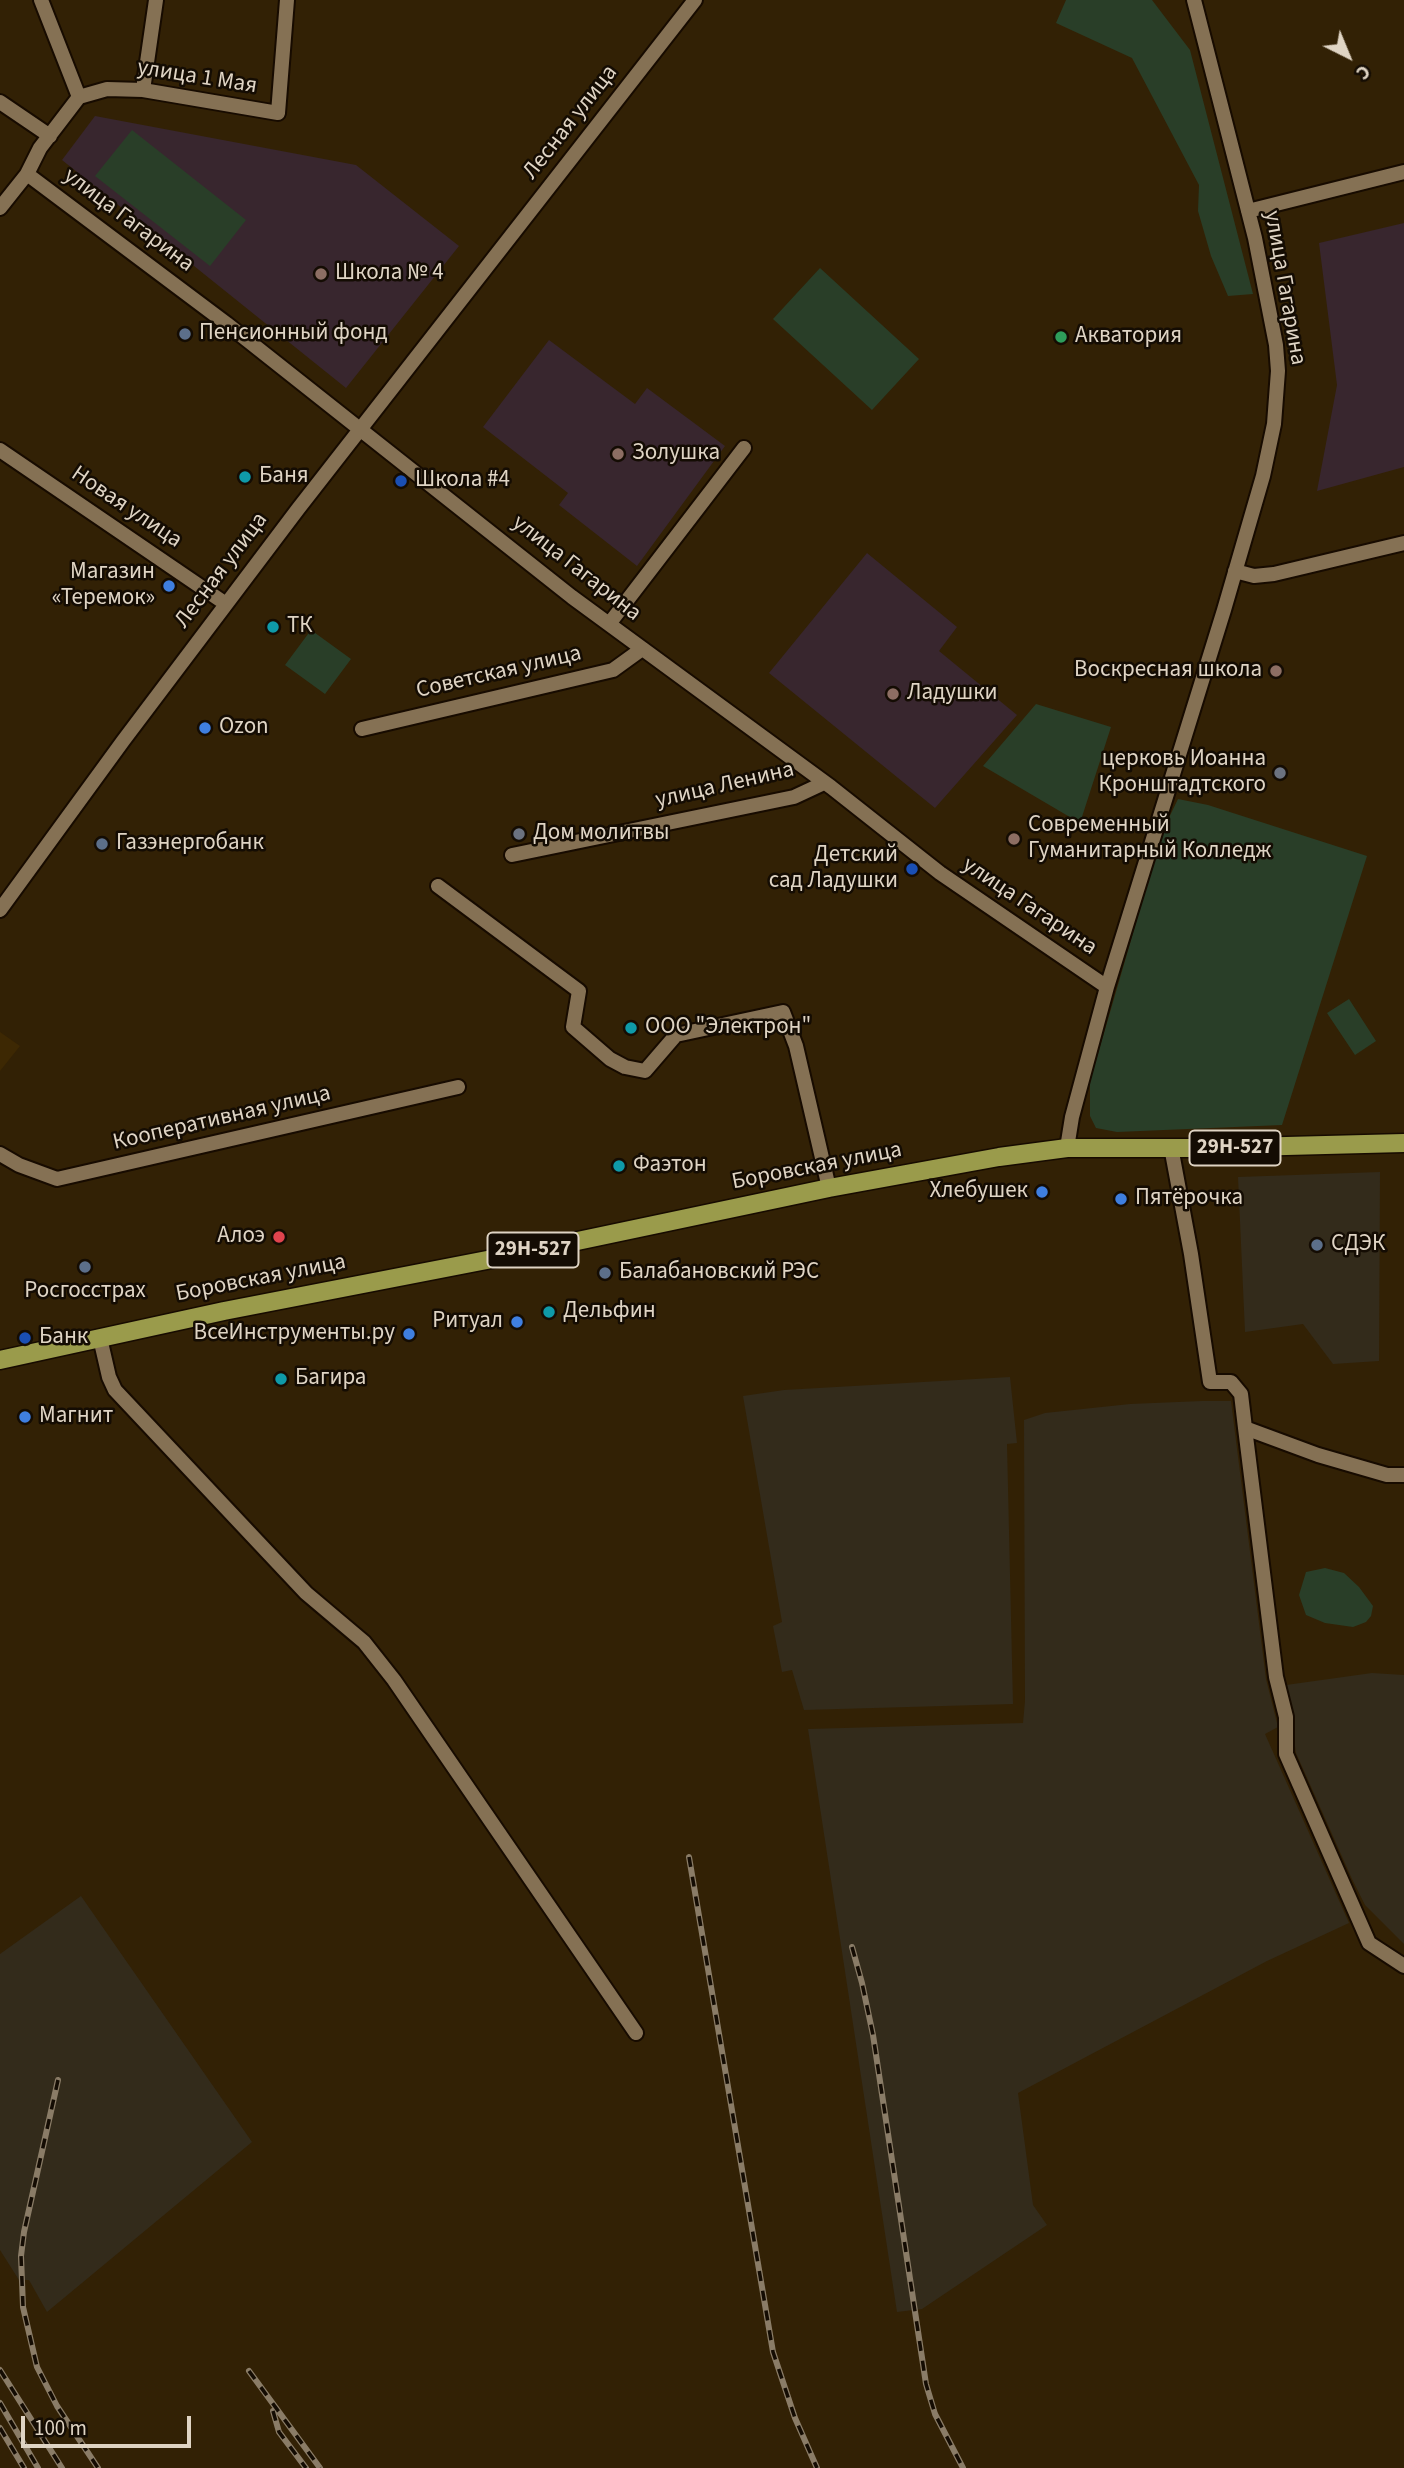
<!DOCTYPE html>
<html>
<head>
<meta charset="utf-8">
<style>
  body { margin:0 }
  #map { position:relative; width:1404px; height:2468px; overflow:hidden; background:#322105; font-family:"Source Sans 3",sans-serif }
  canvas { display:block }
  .north { position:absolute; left:1313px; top:21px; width:70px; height:70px; -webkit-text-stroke:5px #140c03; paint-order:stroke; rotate:137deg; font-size:19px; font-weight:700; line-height:28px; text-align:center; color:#dfd4c4 }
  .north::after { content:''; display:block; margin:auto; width:24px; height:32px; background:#dfd4c4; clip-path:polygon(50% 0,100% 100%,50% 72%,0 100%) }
  .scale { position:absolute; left:21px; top:2416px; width:170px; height:32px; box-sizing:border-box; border:4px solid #dfd4c4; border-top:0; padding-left:9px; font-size:21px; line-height:24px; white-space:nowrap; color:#dfd4c4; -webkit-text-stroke:5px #140c03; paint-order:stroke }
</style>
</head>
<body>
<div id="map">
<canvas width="1404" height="2468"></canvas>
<div class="north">С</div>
<div class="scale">100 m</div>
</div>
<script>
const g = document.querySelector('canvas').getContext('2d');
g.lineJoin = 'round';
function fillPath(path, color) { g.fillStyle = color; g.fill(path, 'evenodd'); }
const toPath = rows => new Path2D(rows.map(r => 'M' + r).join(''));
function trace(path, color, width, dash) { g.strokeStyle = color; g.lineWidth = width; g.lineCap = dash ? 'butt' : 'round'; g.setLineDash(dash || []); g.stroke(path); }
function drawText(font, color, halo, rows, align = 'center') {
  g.font = font + ' "Source Sans 3",sans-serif'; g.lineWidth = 5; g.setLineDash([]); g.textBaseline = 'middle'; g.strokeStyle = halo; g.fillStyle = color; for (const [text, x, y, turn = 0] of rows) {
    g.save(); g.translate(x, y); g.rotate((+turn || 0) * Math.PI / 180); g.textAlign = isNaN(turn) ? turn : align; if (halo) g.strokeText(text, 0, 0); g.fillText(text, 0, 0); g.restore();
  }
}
fillPath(toPath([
  [0,1032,20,1046,0,1071]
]), '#3d2803');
fillPath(toPath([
  [1380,1172,1379,1361,1333,1364,1303,1324,1245,1332,1238,1177],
  [1010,1377,1017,1443,1007,1444,1013,1704,804,1710,792,1670,782,1672,773,1626,782,1622,743,1396,784,1390],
  [1202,1401,1231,1401,1266,1679,1278,1727,1265,1734,1349,1923,1267,1961,1018,2093,1033,2205,1047,2225,922,2309,897,2312,808,1729,1023,1723,1025,1701,1024,1420,1045,1413,1130,1404],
  [1372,1673,1404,1675,1404,1944,1365,1905,1352,1879,1296,1753,1286,1685],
  [81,1896,252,2142,47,2312,29,2280,19,2280,0,2250,0,1954]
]), '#332b1b');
fillPath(toPath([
  [95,116,356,165,459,246,346,388,62,160],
  [1404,223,1404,467,1317,491,1337,385,1319,243],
  [549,340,635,404,647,388,725,446,637,566,559,505,568,493,483,427],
  [867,553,957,627,939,651,1017,715,935,808,769,673]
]), '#38262e');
fillPath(toPath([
  [1066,0,1152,0,1190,50,1253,294,1228,296,1211,256,1198,211,1199,185,1132,58,1056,23],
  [132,130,246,220,210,266,95,176],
  [820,268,919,359,872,410,773,319],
  [311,630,351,659,325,694,285,665],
  [1036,704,1111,727,1080,823,983,766],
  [1178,799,1208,805,1367,856,1282,1125,1117,1132,1096,1128,1090,1116,1090,1081,1163,830],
  [1349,999,1376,1041,1355,1055,1327,1013],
  [1325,1568,1344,1573,1359,1587,1373,1606,1371,1616,1366,1622,1353,1627,1325,1623,1306,1615,1299,1595,1306,1572]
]), '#293e28');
const minor = toPath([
  [41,0,79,97],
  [143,90,156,0],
  [0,102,50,136],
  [27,174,227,324,572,597,831,787,940,873,1107,987],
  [0,208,27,174,40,148,79,97,107,89,143,90,278,113,287,0],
  [1248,211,1404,172],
  [0,450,226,604],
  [1235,571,1254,576,1274,574,1404,543],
  [609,624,744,448],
  [362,729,613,670,642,649],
  [512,855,794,797,824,783],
  [438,886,579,991,573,1027,610,1059,625,1067,645,1071,676,1035,783,1012,796,1046,829,1188],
  [0,910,123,741,298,509,695,0],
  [1171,1147,1191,1254,1210,1382,1231,1382,1241,1394,1245,1428,1318,1455,1387,1475,1404,1475],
  [1067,1148,1072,1117,1107,987,1224,610,1263,476,1274,424,1278,371,1276,345,1255,238,1194,0],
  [0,1154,19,1165,57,1179,458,1087],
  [100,1338,109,1377,115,1390,306,1593,364,1642,394,1680,636,2033],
  [1245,1428,1276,1677,1286,1717,1286,1754,1369,1943,1404,1966]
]);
const major = toPath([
  [0,1360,224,1311,492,1259,829,1188,999,1157,1067,1148,1208,1148,1404,1143]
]);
trace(minor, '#170b00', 18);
trace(major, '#170b00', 21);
trace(minor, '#857154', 14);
trace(major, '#9a9b4b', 18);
const rail = toPath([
  [689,1857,773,2352,795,2418,817,2468],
  [852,1947,862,1983,873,2035,926,2384,935,2414,963,2468],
  [58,2080,24,2232,21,2256,23,2307,37,2367,57,2406,98,2468],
  [0,2370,62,2468],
  [249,2371,320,2468],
  [0,2403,38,2468],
  [273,2411,279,2432,306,2468],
  [0,2428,24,2468]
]);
trace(rail, '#8a7c67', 6);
trace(rail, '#140c03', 3.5, [10]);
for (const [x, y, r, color] of [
  [321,274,7,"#8d6e63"],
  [185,334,7,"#5c6f8a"],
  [1061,337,7,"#2e9e5b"],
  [618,454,7,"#8d6e63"],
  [245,477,7,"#0f9aa8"],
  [401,481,7,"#1a4fb4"],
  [169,586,7,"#3f7fe0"],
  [273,627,7,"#0f9aa8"],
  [1276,671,7,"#8d6e63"],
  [893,694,7,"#8d6e63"],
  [205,728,7,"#3f7fe0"],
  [1280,773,7,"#6b7280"],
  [519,834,7,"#6b7280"],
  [1014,839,7,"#8d6e63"],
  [102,844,7,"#5c6f8a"],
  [912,869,7,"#1a4fb4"],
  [631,1028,7,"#0f9aa8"],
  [619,1166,7,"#0f9aa8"],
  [1042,1192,7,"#3f7fe0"],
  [1121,1199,7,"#3f7fe0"],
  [279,1237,7,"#e0444e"],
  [1317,1245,7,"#5c6f8a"],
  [85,1267,7,"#5c6f8a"],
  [605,1273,7,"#5c6f8a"],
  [549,1312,7,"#0f9aa8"],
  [517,1322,7,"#3f7fe0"],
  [409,1334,7,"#3f7fe0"],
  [25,1338,7,"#1a4fb4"],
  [281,1379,7,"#0f9aa8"],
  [25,1417,7,"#3f7fe0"]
]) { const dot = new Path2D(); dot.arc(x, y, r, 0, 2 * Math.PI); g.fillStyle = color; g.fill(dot); trace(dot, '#140c03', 2.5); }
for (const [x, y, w] of [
  [1235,1148,91],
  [533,1250,91]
]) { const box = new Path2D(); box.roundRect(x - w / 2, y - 17.5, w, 35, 5); g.fillStyle = '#140c03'; g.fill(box); trace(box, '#dfd4c4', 2); }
drawText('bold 21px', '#dfd4c4', null, [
  ["29Н-527",1235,1148],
  ["29Н-527",533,1250]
]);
drawText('23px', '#dfd4c4', '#140c03', [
  ["улица 1 Мая",197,78,9],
  ["Лесная улица",571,123,-52],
  ["улица Гагарина",128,221,37],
  ["улица Гагарина",1284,288,80],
  ["Новая улица",126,508,34],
  ["улица Гагарина",576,569,38],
  ["Лесная улица",222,571,-53],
  ["Советская улица",499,673,-13],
  ["улица Ленина",725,786,-13],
  ["улица Гагарина",1029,907,34],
  ["Кооперативная улица",222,1119,-13],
  ["Боровская улица",817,1167,-11],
  ["Боровская улица",261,1279,-11]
]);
drawText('23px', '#dfd4c4', '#140c03', [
  ["Школа № 4",335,274],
  ["Пенсионный фонд",199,334],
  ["Акватория",1075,337],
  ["Золушка",632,454],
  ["Баня",259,477],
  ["Школа #4",415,481],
  ["Магазин",155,573,"right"],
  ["«Теремок»",155,599,"right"],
  ["ТК",287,627],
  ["Воскресная школа",1262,671,"right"],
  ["Ладушки",907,694],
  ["Ozon",219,728],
  ["церковь Иоанна",1266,760,"right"],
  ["Кронштадтского",1266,786,"right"],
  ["Современный",1028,826],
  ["Гуманитарный Колледж",1028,852],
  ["Дом молитвы",533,834],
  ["Газэнергобанк",116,844],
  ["Детский",898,856,"right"],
  ["сад Ладушки",898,882,"right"],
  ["ООО \"Электрон\"",645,1028],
  ["Фаэтон",633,1166],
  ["Хлебушек",1028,1192,"right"],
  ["Пятёрочка",1135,1199],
  ["Алоэ",265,1237,"right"],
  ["СДЭК",1331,1245],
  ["Балабановский РЭС",619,1273],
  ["Росгосстрах",85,1292,"center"],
  ["Дельфин",563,1312],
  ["Ритуал",503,1322,"right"],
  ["ВсеИнструменты.ру",395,1334,"right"],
  ["Банк",39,1338],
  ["Багира",295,1379],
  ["Магнит",39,1417]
], 'left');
</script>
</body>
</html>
